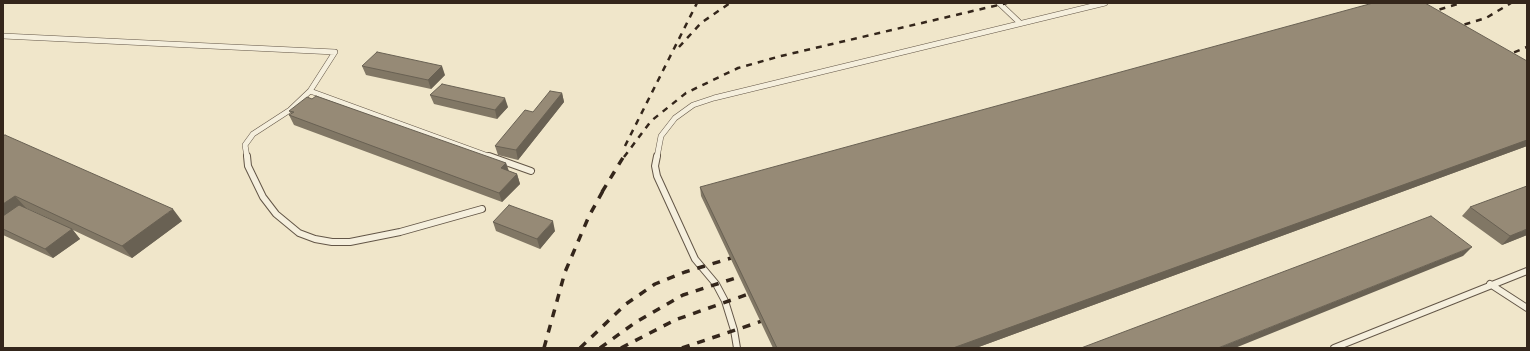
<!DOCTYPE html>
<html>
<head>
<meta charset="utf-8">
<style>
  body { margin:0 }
  #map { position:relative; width:1530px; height:351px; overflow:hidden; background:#f0e6ca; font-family:Vollkorn,serif }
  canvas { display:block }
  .frame { position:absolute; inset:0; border:4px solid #34261b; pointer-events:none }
</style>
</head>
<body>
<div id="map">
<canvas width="1530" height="351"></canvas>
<div class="frame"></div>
</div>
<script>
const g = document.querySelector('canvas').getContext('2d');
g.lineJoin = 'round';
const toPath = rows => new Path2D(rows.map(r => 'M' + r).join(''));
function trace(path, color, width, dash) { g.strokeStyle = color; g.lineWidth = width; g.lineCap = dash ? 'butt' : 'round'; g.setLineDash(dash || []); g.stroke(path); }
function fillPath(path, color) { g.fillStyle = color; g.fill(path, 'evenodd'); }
const serviceFar1 = toPath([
  [999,3,1020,23],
  [3,36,335,52,310,91,290,110,253,134,245,145,247,157],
  [310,91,491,157],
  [657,157,661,136,675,118,693,105,714,98,1105,3]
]);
const service = toPath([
  [247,156,248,166,263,197,276,214,299,233,315,239,332,242,350,242,400,232,482,209],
  [489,156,531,171],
  [657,156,655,166,657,176,695,259,716,284,725,301,734,330,737,348],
  [1490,284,1527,308],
  [1334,348,1527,271]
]);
trace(serviceFar1, '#635647', 6);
trace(service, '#635647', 8);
trace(serviceFar1, '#f5efdd', 5);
trace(service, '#f5efdd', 6);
trace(toPath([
  [1428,13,1461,3],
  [1453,28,1486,18,1511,3],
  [679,47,701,23,730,3],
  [1503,57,1527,47],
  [625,146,697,3],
  [624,157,651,121,686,93,738,68,781,56,1007,3]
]), '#34261b', 2.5, [6, 6]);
trace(toPath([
  [602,192,624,156],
  [544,348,565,272,589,216,605,187],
  [580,348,626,304,655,284,685,272,741,255],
  [600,348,636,322,683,295,751,273],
  [621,348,675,320,757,291],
  [682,348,771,318]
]), '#34261b', 3.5, [8, 8]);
fillPath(toPath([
  [1527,61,1527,146,976,348,773,348,701,196,700,187],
  [362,66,445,75,431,89,366,75],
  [562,93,564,102,518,160,498,155,495,146,533,112],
  [430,95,508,107,497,119,434,104],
  [289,111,506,163,509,171,517,174,520,184,502,202,294,125,289,115,291,114],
  [3,136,182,221,132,258,73,230,80,239,53,258,3,235],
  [25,208,26,208,57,222],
  [1470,207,1527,235,1502,245,1462,216],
  [493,222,555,231,540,249,496,231]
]), '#817765');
fillPath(toPath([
  [442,66,445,75,431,89,428,80],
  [562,93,564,102,518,160,516,150],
  [505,98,508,107,497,119,495,110],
  [1527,140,1527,146,976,348,953,348],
  [506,163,509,173,501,168],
  [517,174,520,184,502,202,499,193],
  [15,196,26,208,4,222,3,221,3,204],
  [173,209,182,221,132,258,122,246],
  [553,221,555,231,540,249,537,239],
  [72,229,80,239,53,258,45,249],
  [1527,229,1527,235,1502,245,1510,236],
  [1472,247,1463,256,1235,348,1218,348]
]), '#696153');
const building = toPath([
  [1373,3,1425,3,1527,61,1527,140,953,348,777,348,700,187,1373,3],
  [377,52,442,66,428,80,362,66,377,52],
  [442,84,505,98,495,110,430,95,442,84],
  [550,91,562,93,516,150,495,146,525,110,533,112,550,91],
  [316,96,506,163,501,168,517,174,499,193,289,115,294,112,289,111,307,97,312,99,316,96],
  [5,135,173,209,122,246,15,196,3,204,3,136,5,135],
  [1527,186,1527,229,1510,236,1470,207,1527,186],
  [19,205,72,229,45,249,3,229,3,216,19,205],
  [509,205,553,221,537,239,493,222,509,205],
  [1431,216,1472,247,1218,348,1081,348,1431,216]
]);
fillPath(building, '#968a76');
trace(building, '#696153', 1);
</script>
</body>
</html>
